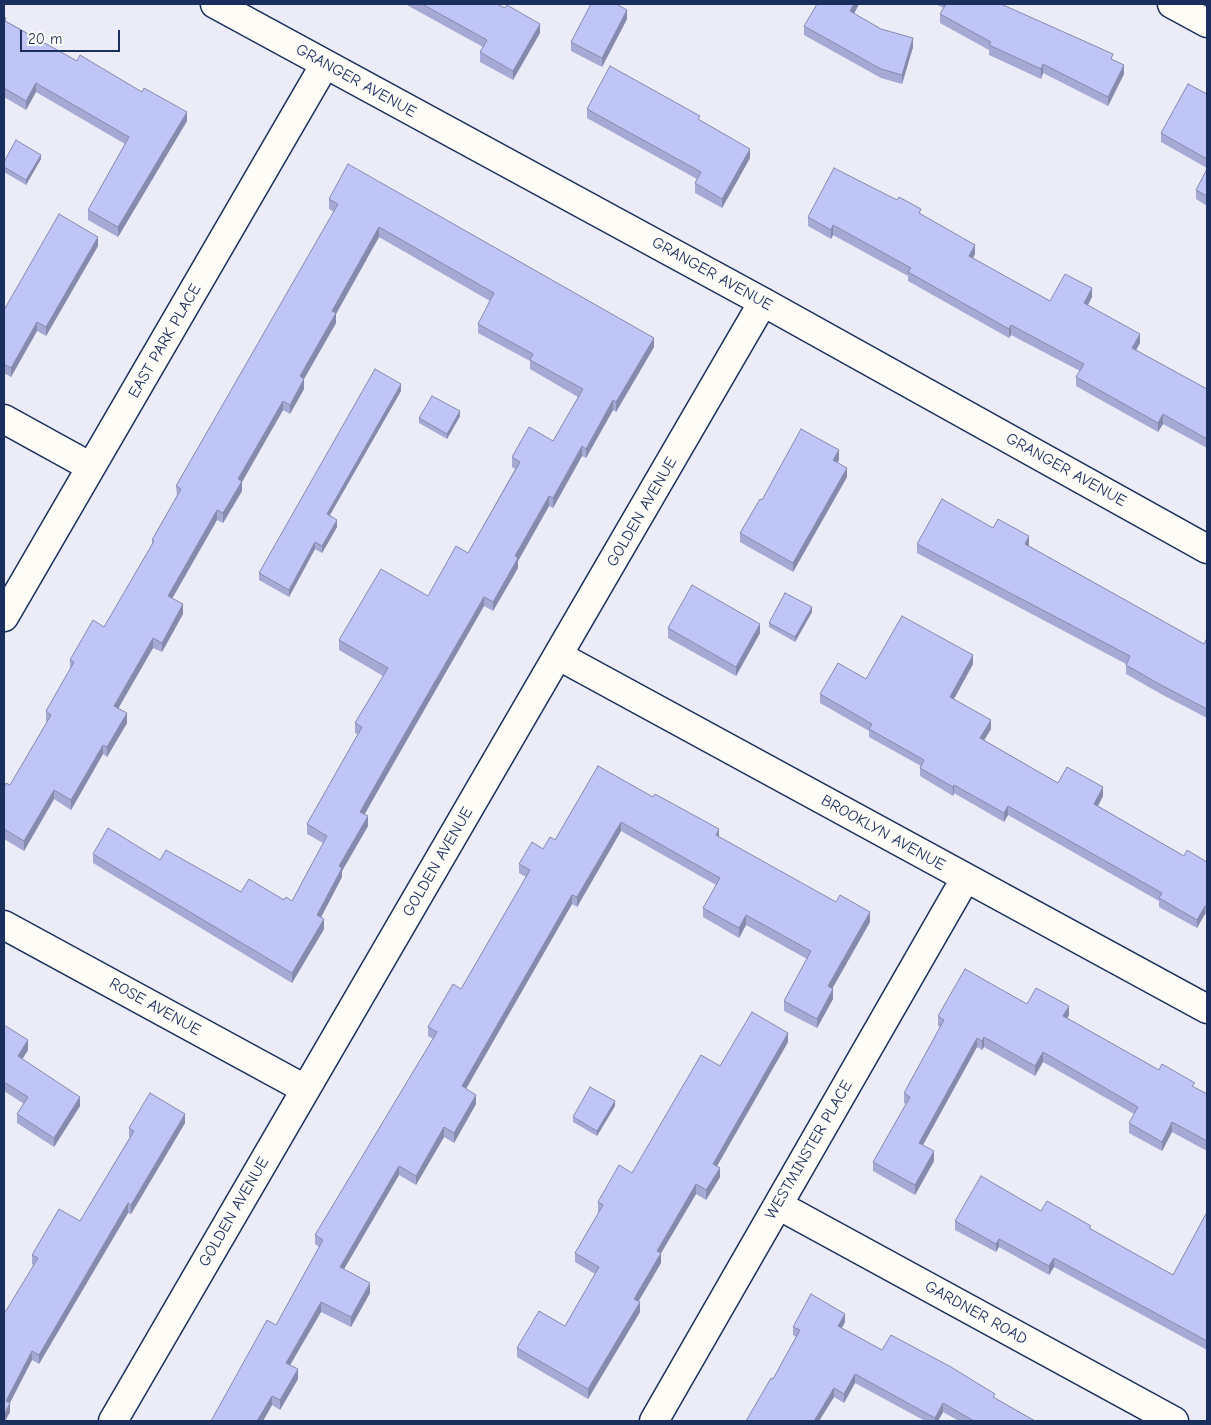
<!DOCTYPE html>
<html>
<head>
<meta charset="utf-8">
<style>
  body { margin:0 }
  #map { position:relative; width:1211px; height:1425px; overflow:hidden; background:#ebecf7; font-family:"Comic Neue",sans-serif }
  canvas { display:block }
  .frame { position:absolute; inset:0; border:5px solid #1b2f5e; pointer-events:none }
  .scale { position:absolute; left:20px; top:30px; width:100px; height:22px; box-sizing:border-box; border:2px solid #1b2f5e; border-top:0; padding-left:6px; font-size:15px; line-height:18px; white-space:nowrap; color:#1b2f5e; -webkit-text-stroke:4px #fdfcf7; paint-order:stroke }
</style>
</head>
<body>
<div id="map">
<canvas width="1211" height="1425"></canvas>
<div class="frame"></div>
<div class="scale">20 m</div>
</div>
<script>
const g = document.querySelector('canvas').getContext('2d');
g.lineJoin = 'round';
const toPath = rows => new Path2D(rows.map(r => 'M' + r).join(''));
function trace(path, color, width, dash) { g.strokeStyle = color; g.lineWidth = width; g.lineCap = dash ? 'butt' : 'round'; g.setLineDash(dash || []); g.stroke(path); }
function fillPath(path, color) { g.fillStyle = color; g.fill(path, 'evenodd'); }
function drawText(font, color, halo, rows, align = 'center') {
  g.font = font + ' "Comic Neue",sans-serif'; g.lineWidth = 4; g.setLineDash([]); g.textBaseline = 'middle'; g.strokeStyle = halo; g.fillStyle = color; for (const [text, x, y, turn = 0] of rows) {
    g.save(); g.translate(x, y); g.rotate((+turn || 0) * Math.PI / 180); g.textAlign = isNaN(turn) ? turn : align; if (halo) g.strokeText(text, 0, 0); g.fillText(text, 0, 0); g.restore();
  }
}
const minor = toPath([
  [215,4,763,302,1207,549],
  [1172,4,1207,23],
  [4,419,91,467],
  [4,617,325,64],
  [559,656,1207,1009],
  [4,925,305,1089],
  [778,1205,1174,1421],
  [113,1421,763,302],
  [654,1421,965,879]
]);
trace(minor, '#1b2f5e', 31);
trace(minor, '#fdfcf7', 28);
fillPath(toPath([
  [405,4,497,4,540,33,513,80,480,62,480,52,483,47],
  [859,4,854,14,913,47,902,84,881,78,804,35,804,26],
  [935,4,1001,4,1113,60,1124,74,1108,106,1043,73,1041,79,989,55,989,50,940,23,940,14,944,8],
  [4,17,6,21,77,61,187,121,118,237,88,220,88,210,125,144,36,92,26,110,4,97],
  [627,19,602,67,571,51,571,42],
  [1207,94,1207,168,1161,142,1161,133],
  [587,109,700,120,750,158,722,208,695,193,695,183,697,179,587,118],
  [41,159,26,185,4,172,4,162],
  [1207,169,1207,206,1196,199,1196,190],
  [329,199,654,347,616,412,613,410,586,458,582,456,553,508,549,506,518,561,518,568,493,611,484,606,389,770,365,814,368,826,342,871,342,877,321,917,324,929,292,983,93,863,93,854,160,860,241,892,292,901,323,843,307,834,307,824,358,734,355,733,355,723,383,676,339,650,339,640,428,596,468,553,515,469,512,467,512,457,553,441,578,397,530,369,530,361,478,333,478,324,490,301,379,237,336,314,336,323,304,379,304,389,290,414,283,410,242,482,242,491,223,523,217,520,172,598,183,614,162,652,153,648,118,708,127,723,107,757,103,754,71,810,54,799,24,851,4,839,4,788,10,785,47,722,46,721,46,711,70,669,70,660,104,627,152,545,152,540,177,496,176,486,334,212,329,209],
  [897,200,921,214,975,254,973,258,1050,301,1092,297,1088,305,1140,343,1136,350,1207,389,1207,448,1163,424,1158,432,1076,386,1076,377,1080,371,1011,335,1009,338,908,281,908,276,833,235,831,239,808,226,808,217],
  [98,246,46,336,37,331,11,377,4,373,4,310],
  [401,391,330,515,337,527,322,553,315,549,289,597,259,580,259,573],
  [460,416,447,439,419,423,419,418],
  [839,460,837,463,847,477,793,572,740,542,740,533,762,500],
  [993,528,1029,545,1029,546,1204,644,1207,638,1207,718,1161,694,1126,674,1126,664,917,553,917,544],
  [812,612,795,642,769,627,769,623],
  [668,628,760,633,736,676,668,638],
  [973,664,954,699,991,729,984,740,1058,783,1103,796,1098,806,1184,856,1207,862,1207,916,1205,914,1197,928,1159,907,1159,901,1008,815,1004,822,954,793,953,796,920,776,920,768,921,766,869,737,869,731,820,703,820,694,866,679],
  [598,766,719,837,870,922,832,989,833,999,817,1028,784,1011,784,1001,807,959,746,925,739,938,703,917,703,908,716,885,621,831,577,907,572,904,466,1088,476,1104,454,1143,444,1137,416,1185,399,1175,344,1269,370,1293,351,1327,321,1312,290,1365,298,1379,280,1410,272,1405,263,1421,211,1421,276,1325,319,1247,315,1244,315,1235,433,1039,428,1036,428,1027,461,989,526,877,519,873,519,864,543,849,555,840],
  [1027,1004,1069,1015,1067,1018,1159,1070,1207,1094,1207,1151,1172,1132,1162,1151,1129,1133,1129,1123,1134,1114,1043,1062,1035,1076,984,1047,982,1050,977,1047,923,1145,934,1161,915,1195,873,1171,873,1162,906,1104,904,1103,904,1093,940,1027,938,1026,938,1016],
  [4,1025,28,1050,22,1059,80,1106,54,1147,17,1123,17,1114,24,1104,4,1091],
  [788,1042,717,1166,720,1177,706,1200,696,1194,661,1253,661,1263,638,1302,640,1312,588,1399,517,1357,517,1348,565,1326,595,1274,575,1262,575,1253,599,1212,598,1212,598,1202,632,1173,720,1066],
  [615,1106,597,1136,573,1122,573,1117],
  [185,1123,131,1214,128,1213,39,1364,32,1360,10,1403,10,1412,5,1421,4,1421,33,1265,32,1264,32,1255,80,1221,130,1137,129,1137,129,1128],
  [1041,1211,1091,1229,1173,1275,1207,1212,1207,1350,1054,1267,1049,1275,999,1247,996,1252,955,1230,955,1221],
  [845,1322,842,1328,882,1350,995,1398,1035,1421,959,1421,943,1412,938,1421,925,1421,855,1383,844,1403,834,1397,819,1421,746,1421,773,1379,796,1337,793,1335,793,1327]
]), '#a5a9d4');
fillPath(toPath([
  [854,4,859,4,850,21,850,11],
  [627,10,627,19,602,67,602,58],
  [540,24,540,33,513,80,513,71],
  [913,38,913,47,902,84,902,75],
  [1043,64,1043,73,1041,79,1041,69],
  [1124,65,1124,74,1108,106,1108,97],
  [36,83,36,92,26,110,26,101],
  [187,112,187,121,118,237,118,227],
  [750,149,750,158,722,208,722,199],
  [41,155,41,159,26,185,26,180],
  [833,225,833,235,831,239,831,230],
  [379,227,379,237,336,314,336,323,304,379,304,389,290,414,290,405,300,376,332,311],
  [98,237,98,246,46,336,46,327],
  [975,245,975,254,969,265,969,256],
  [1092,288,1092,297,1084,312,1084,303],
  [37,322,37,331,11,377,11,368],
  [1011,325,1011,335,1009,338,1009,329],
  [1140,334,1140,343,1132,357,1132,348],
  [654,338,654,347,616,412,616,402],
  [401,384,401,391,327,520,327,514],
  [613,400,613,410,586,458,586,449],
  [283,401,283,410,242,482,242,491,223,523,223,513,238,479],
  [460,411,460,416,447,439,447,434],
  [1163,414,1163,424,1158,432,1158,423],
  [582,446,582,456,553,508,553,498],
  [839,450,839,460,833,470,833,460],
  [847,468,847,477,793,572,793,563],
  [549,496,549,506,518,561,518,568,493,611,493,602,515,556],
  [217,510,217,520,168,606,168,596],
  [337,520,337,527,322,553,322,546],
  [1029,536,1029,545,1025,554,1025,544],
  [315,542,315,549,289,597,289,590],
  [484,597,484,606,360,822,360,812],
  [183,604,183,614,162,652,162,643],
  [812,607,812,612,795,642,795,637],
  [760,624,760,633,736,676,736,667],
  [153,638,153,648,114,716,114,706],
  [973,655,973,664,950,706,950,697],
  [127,713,127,723,107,757,107,747],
  [991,720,991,729,980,747,980,738],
  [103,745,103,754,71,810,71,800],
  [954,785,954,793,953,796,953,787],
  [1103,787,1103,796,1094,813,1094,804],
  [54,790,54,799,24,851,24,841],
  [1008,806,1008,815,1004,822,1004,813],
  [368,816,368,826,342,871,342,877,317,925,317,915,339,866],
  [621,822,621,831,577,907,577,897],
  [719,829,719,839,716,835],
  [572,895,572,904,462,1096,462,1086],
  [1205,906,1205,914,1197,928,1197,920],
  [870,912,870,922,828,996,828,986],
  [746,915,746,925,739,938,739,928],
  [324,919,324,929,292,983,292,973],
  [833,989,833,999,817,1028,817,1019],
  [1069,1006,1069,1015,1063,1025,1063,1016],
  [788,1033,788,1042,713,1173,713,1164],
  [984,1037,984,1047,982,1050,982,1041],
  [977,1038,977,1047,919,1152,919,1143],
  [28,1040,28,1050,18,1066,18,1056],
  [1043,1052,1043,1062,1035,1076,1035,1066],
  [476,1095,476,1104,454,1143,454,1133],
  [80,1097,80,1106,54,1147,54,1138],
  [615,1101,615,1106,597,1136,597,1131],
  [185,1114,185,1123,131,1214,131,1205],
  [1172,1122,1172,1132,1162,1151,1162,1142],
  [444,1127,444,1137,416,1185,416,1176],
  [934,1151,934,1161,915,1195,915,1185],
  [399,1166,399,1175,340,1276,340,1267],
  [720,1168,720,1177,706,1200,706,1190],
  [696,1184,696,1194,657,1260,657,1251],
  [128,1203,128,1213,39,1364,39,1355],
  [999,1239,999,1247,996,1252,996,1244],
  [661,1253,661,1263,634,1309,634,1299],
  [1054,1258,1054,1267,1049,1275,1049,1266],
  [370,1283,370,1293,351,1327,351,1317],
  [321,1302,321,1312,286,1372,286,1363],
  [640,1302,640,1312,588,1399,588,1389],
  [845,1314,845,1322,838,1335,838,1326],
  [32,1351,32,1360,6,1410,6,1401],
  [298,1369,298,1379,280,1410,280,1400],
  [855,1374,855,1383,844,1403,844,1394],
  [834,1388,834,1397,819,1421,814,1421],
  [272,1396,272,1405,263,1421,257,1421],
  [10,1403,10,1412,5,1421,4,1421,4,1415],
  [943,1403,943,1412,938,1421,935,1421,935,1418]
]), '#868aad');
const building = toPath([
  [422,4,497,4,505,8,507,5,540,24,513,71,480,52,487,40,422,4],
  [591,4,616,4,627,10,602,58,571,42,591,4],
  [817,4,854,4,850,11,881,29,913,38,902,75,881,69,804,26,817,4],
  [946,4,1001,4,1113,54,1111,59,1124,65,1108,97,1043,64,1041,69,989,45,991,42,940,14,946,4],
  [4,17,6,18,5,21,77,61,80,55,142,92,144,88,187,112,118,227,88,210,129,137,36,83,26,101,4,88,4,17],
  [610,66,700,116,698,119,750,149,722,199,695,183,701,172,587,109,610,66],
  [1188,84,1207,94,1207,159,1161,133,1188,84],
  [16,140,41,155,26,180,4,167,4,162,16,140],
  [348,164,654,338,616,402,613,400,586,449,582,446,553,498,549,496,515,556,518,558,493,602,484,597,389,761,360,812,368,816,339,866,342,868,317,915,324,919,292,973,93,854,108,828,160,860,166,850,241,892,249,879,284,900,286,897,292,901,327,836,307,824,362,727,355,723,388,668,339,640,381,569,428,596,456,546,468,553,520,462,512,457,529,427,553,441,583,389,530,360,533,354,478,324,494,293,379,227,332,311,336,313,300,376,304,379,290,405,283,401,238,479,242,481,223,513,217,510,168,596,183,604,162,643,153,638,114,706,127,713,107,747,103,745,71,800,54,790,24,841,4,829,4,788,6,783,10,785,51,715,46,711,74,662,70,660,93,620,104,627,154,541,152,540,181,489,176,486,338,204,329,199,348,164],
  [834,168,897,200,899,197,921,209,919,213,975,245,969,256,1050,301,1065,274,1092,288,1084,303,1140,334,1132,348,1207,389,1207,439,1163,414,1158,423,1076,377,1084,364,1011,325,1009,329,908,272,911,268,833,225,831,230,808,217,834,168],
  [1207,169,1207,196,1196,190,1207,169],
  [59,214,98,237,46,327,37,322,11,368,4,364,4,310,59,214],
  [375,369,401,384,327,514,337,520,322,546,315,542,289,590,259,573,375,369],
  [432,396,460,411,447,434,419,418,432,396],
  [801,429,839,450,833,460,847,468,793,563,740,533,760,499,762,500,801,429],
  [942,499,993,528,998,519,1029,536,1025,544,1204,644,1207,638,1207,709,1161,685,1126,665,1130,656,917,544,942,499],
  [692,585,760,624,736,667,668,628,692,585],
  [785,593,812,607,795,637,769,623,785,593],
  [902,616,973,655,950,697,991,720,980,738,1058,783,1067,767,1103,787,1094,804,1184,856,1187,850,1207,862,1207,907,1205,906,1197,920,1159,898,1162,893,1008,806,1004,813,954,785,953,787,920,768,924,760,869,729,872,724,820,694,838,663,866,679,902,616],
  [598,766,653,797,655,794,719,829,716,835,836,902,840,895,870,912,828,986,833,989,817,1019,784,1001,811,951,746,915,739,928,703,908,720,878,621,822,577,897,572,895,462,1086,476,1095,454,1133,444,1127,416,1176,399,1166,340,1267,370,1283,351,1317,321,1302,286,1363,298,1369,280,1400,272,1396,257,1421,211,1421,267,1320,276,1325,323,1240,315,1235,437,1032,428,1027,453,984,461,989,530,870,519,864,532,842,543,849,550,837,555,840,598,766],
  [965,969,1027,1004,1036,988,1069,1006,1063,1016,1074,1022,1159,1070,1162,1064,1195,1083,1192,1086,1207,1094,1207,1141,1172,1122,1162,1142,1129,1123,1138,1107,1043,1052,1035,1066,984,1037,982,1041,977,1038,919,1143,934,1151,915,1185,873,1162,910,1097,904,1093,944,1020,938,1016,965,969],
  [752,1012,788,1033,713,1164,720,1168,706,1190,696,1184,657,1251,661,1253,634,1299,640,1302,588,1389,517,1348,539,1311,565,1326,599,1267,575,1253,603,1205,598,1202,619,1165,632,1173,701,1055,720,1066,752,1012],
  [4,1025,28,1040,18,1056,80,1097,54,1138,17,1114,28,1097,4,1082,4,1025],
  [590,1087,615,1101,597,1131,573,1117,590,1087],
  [150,1093,185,1114,131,1205,128,1203,39,1355,32,1351,6,1401,10,1403,4,1415,4,1314,38,1258,32,1255,59,1209,80,1221,134,1131,129,1128,150,1093],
  [981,1176,1041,1211,1047,1201,1091,1226,1089,1228,1173,1275,1207,1212,1207,1341,1054,1258,1049,1266,999,1239,996,1244,955,1221,981,1176],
  [811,1294,845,1314,838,1326,882,1350,891,1335,951,1367,995,1394,993,1397,1035,1421,974,1421,943,1403,935,1418,855,1374,844,1394,834,1388,814,1421,746,1421,771,1378,773,1379,800,1330,793,1327,811,1294]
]);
fillPath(building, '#c0c5f7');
trace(building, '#868aad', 1);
drawText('16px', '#1b2f5e', '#fdfcf7', [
  ["GRANGER AVENUE",356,81,29],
  ["GRANGER AVENUE",712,274,29],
  ["EAST PARK PLACE",165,341,-60],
  ["GRANGER AVENUE",1066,470,29],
  ["GOLDEN AVENUE",642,512,-60],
  ["BROOKLYN AVENUE",883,833,29],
  ["GOLDEN AVENUE",438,862,-60],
  ["ROSE AVENUE",155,1007,29],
  ["WESTMINSTER PLACE",809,1150,-60],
  ["GOLDEN AVENUE",234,1212,-60],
  ["GARDNER ROAD",976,1313,29]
]);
</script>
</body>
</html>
